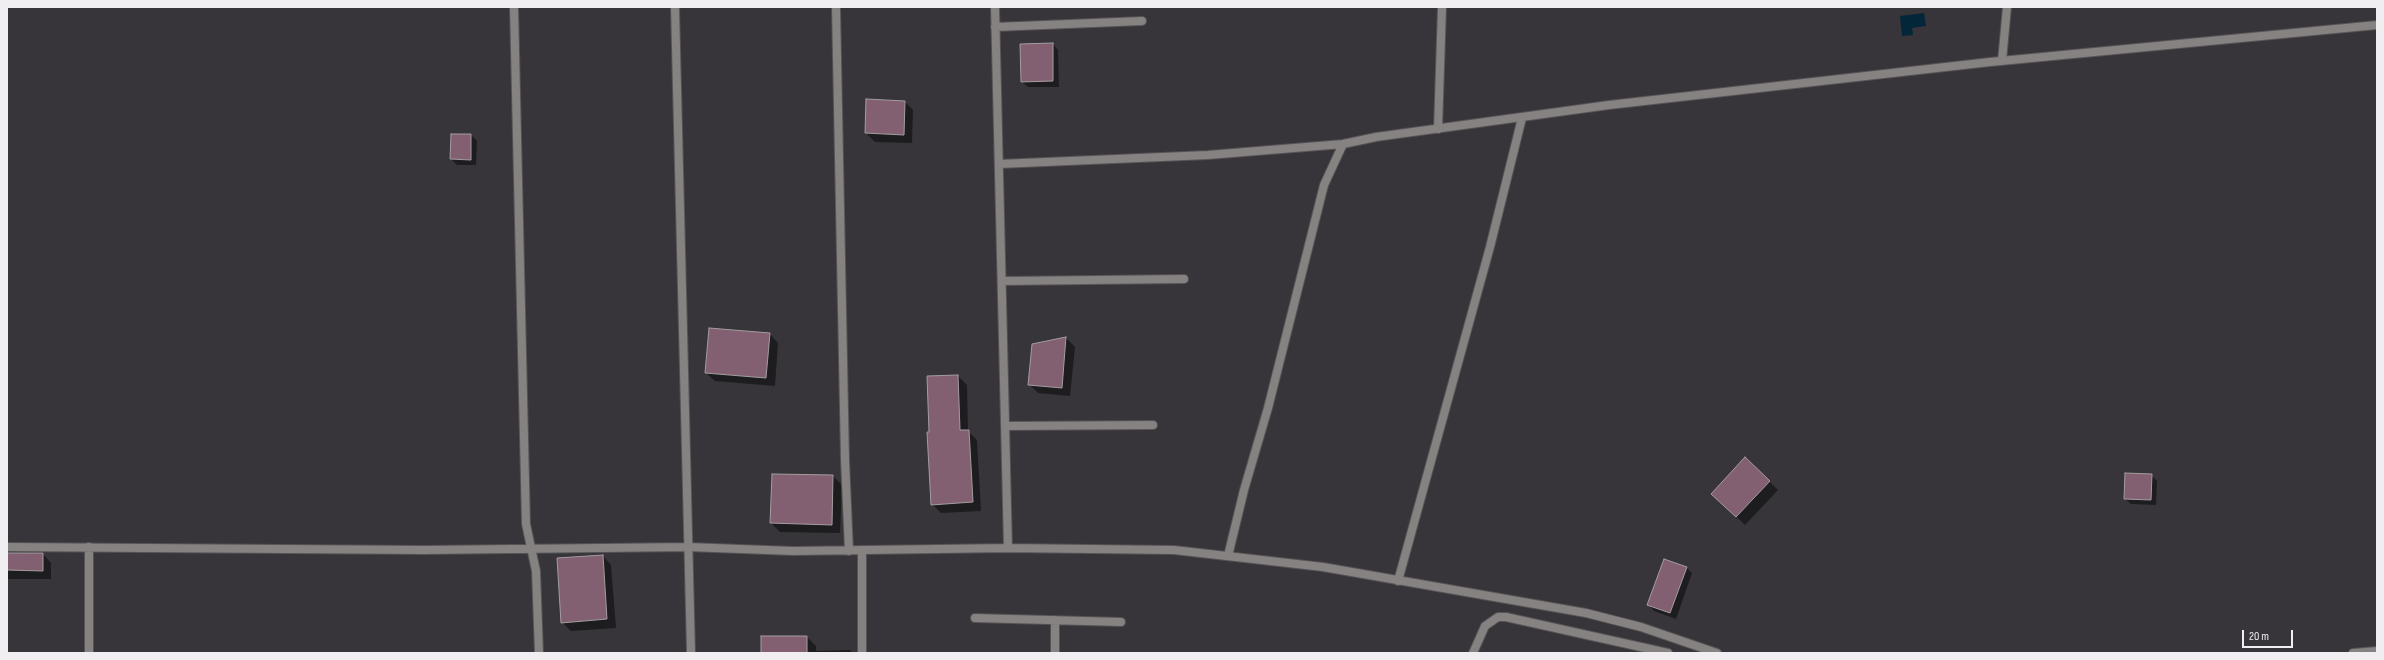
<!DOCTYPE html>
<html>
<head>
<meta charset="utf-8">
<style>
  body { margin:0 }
  #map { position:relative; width:2384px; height:660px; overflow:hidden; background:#373539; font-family:"Sofia Sans Condensed",sans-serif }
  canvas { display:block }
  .frame { position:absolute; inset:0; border:8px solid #f0eef1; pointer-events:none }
  .scale { position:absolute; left:2242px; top:630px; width:51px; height:18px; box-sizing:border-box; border:2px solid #f0eef1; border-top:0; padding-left:5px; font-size:12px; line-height:14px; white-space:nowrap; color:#f0eef1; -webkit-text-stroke:3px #373539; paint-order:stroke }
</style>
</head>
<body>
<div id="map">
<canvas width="2384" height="660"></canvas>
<div class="frame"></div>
<div class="scale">20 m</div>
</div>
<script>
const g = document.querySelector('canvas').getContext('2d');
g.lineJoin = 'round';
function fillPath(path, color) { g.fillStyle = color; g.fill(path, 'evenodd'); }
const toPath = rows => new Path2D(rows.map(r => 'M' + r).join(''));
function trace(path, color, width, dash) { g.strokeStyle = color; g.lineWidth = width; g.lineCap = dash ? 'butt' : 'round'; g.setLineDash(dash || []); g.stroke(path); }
fillPath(toPath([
  [1924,13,1926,26,1912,28,1913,35,1902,36,1900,16]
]), '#032638');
fillPath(toPath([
  [1053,44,1058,50,1059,87,1028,87,1022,82],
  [905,102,913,110,912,143,875,142,866,133],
  [471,135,477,141,476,165,457,165,451,159],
  [770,334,778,343,775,386,715,381,706,373],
  [1066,338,1075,347,1070,396,1038,393,1029,384,1033,344],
  [958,376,967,385,968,431,977,440,981,511,941,513,932,504],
  [2151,475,2157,481,2156,505,2131,504,2125,499],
  [833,476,842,485,840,533,780,532,771,523],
  [1769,481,1778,490,1745,525,1721,502],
  [7,554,43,554,51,563,51,579,7,579],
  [603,556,611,565,616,628,571,631,562,622],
  [1686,567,1692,573,1676,619,1654,611,1649,605],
  [807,637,816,646,816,651,850,650,853,653,762,653]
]), '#0007');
const building = toPath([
  [1053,43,1053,81,1021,82,1020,44,1053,43],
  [866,99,905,101,904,135,865,133,866,99],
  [451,134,471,134,471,160,450,159,451,134],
  [709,328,770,333,766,378,705,373,709,328],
  [1066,337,1062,388,1028,385,1032,344,1066,337],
  [958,375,960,430,969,430,973,502,931,505,927,432,929,432,927,376,958,375],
  [1745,457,1770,481,1736,517,1711,494,1745,457],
  [2125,473,2152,474,2151,500,2124,499,2125,473],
  [772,474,833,475,832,525,770,523,772,474],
  [7,553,43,553,43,571,7,570,7,553],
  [603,555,607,619,561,623,557,558,603,555],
  [1664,559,1687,567,1670,613,1647,605,1664,559],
  [761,636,807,636,807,653,761,653,761,636]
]);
fillPath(building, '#836071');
trace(building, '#a39da0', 1);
const service = toPath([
  [1473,653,1485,626,1498,617,1506,617,1668,653]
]);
const minor = toPath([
  [514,7,526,524,536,571,539,653],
  [675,7,691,653],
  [836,7,845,460,849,551],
  [995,7,1008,548],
  [995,27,1142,21],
  [2002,61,2007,7],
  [1438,129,1442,7],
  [999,164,1208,155,1343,144],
  [1002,281,1184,279],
  [1005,426,1153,425],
  [7,547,424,550,688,547,793,551,1008,548,1174,550,1323,567,1586,613,1641,627,1717,653],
  [89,547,89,653],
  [862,551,862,653],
  [1228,556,1244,490,1268,408,1324,185,1343,144,1376,137,1609,105,1990,62,2377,25],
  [1398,581,1490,247,1522,118],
  [975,618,1121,622],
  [1055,653,1055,620],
  [2353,653,2377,651]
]);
trace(service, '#555356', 10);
trace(minor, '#555356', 10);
trace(service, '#858281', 8);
trace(minor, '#858281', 8);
</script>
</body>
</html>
